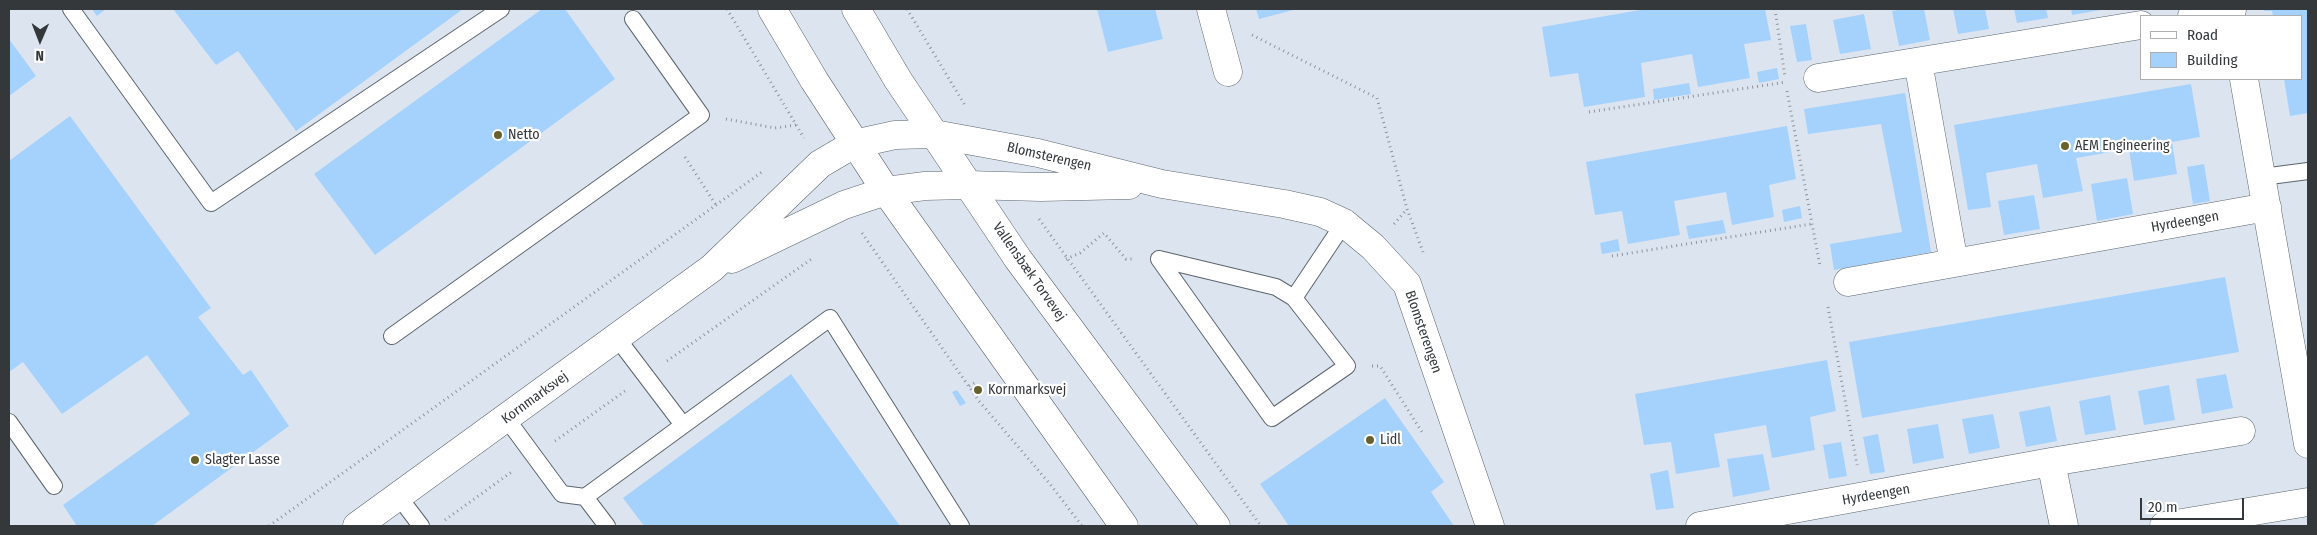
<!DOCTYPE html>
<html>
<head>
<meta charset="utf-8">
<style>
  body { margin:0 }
  #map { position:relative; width:2317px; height:535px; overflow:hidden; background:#dce5ef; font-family:"Fira Sans Condensed",sans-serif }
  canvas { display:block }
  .frame { position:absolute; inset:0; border:10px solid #34383b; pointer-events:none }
  .legend { position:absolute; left:2140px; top:15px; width:162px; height:65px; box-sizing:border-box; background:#fff; border:1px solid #aeafb1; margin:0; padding:6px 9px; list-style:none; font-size:15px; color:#34383b }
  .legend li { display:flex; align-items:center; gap:10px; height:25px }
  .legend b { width:25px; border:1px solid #aeafb1 }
  .north { position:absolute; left:15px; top:15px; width:50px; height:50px; -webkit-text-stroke:4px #fff; paint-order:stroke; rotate:181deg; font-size:14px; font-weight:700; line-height:20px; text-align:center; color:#34383b }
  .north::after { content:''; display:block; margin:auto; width:18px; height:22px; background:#34383b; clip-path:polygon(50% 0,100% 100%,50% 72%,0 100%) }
  .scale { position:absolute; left:2140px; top:498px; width:104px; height:22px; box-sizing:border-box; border:2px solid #34383b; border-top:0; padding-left:6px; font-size:15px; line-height:18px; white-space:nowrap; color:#34383b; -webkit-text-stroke:4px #fff; paint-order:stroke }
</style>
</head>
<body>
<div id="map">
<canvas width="2317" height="535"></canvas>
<div class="frame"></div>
<ul class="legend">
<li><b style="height:6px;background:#fff"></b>Road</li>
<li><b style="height:14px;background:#a5d1fd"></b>Building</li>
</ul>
<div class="north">N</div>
<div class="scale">20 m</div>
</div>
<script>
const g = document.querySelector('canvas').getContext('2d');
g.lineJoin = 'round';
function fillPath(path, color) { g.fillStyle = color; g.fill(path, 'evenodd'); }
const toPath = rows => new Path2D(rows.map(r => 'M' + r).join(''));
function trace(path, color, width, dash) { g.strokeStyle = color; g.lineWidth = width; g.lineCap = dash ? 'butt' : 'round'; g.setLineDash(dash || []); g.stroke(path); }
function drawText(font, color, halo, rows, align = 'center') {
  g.font = font + ' "Fira Sans Condensed",sans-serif'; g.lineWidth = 4.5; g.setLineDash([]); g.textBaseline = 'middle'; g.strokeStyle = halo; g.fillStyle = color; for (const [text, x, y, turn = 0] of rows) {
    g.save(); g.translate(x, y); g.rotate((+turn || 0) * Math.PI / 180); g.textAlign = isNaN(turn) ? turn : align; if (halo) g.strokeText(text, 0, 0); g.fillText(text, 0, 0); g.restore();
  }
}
fillPath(toPath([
  [92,9,106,9,97,16],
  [173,9,463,9,296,131,238,51,216,65],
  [542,9,565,9,615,79,375,255,314,174],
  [1097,9,1155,9,1163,39,1108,52],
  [1256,9,1297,9,1259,19],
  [1646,9,1765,9,1771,40,1744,44,1750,78,1698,87,1692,54,1641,63,1645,97,1584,107,1578,73,1550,77,1542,27],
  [1904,9,1924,9,1930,40,1899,46,1892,11],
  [1953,9,1985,9,1989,29,1958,34],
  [2014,9,2046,9,2048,18,2017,23],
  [2071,9,2101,9,2101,10,2072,15],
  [2263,9,2308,9,2308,113,2290,116,2284,79,2301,79,2301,16,2273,16,2272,11,2264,11],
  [1864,14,1871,49,1840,54,1833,20],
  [1806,24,1812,60,1797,62,1790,26],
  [9,39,36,76,9,96],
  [1777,68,1779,79,1759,83,1757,72],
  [1689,83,1691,94,1654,100,1653,89],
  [2191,84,2200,137,2172,142,2177,174,2134,181,2129,149,2076,158,2083,191,2043,198,2037,164,1986,173,1991,207,1968,210,1954,125],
  [1905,93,1931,252,1834,270,1830,244,1902,232,1881,124,1808,134,1804,109],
  [70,116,211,308,198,317,243,375,251,370,289,426,152,526,77,526,63,505,190,414,147,355,62,414,23,362,9,372,9,161],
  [1787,126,1796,179,1769,185,1774,217,1732,225,1726,192,1674,201,1680,235,1628,244,1622,211,1595,215,1586,162],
  [2204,164,2210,201,2193,204,2187,167],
  [2127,178,2133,214,2097,221,2091,184],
  [2034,195,2040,229,2004,235,1998,201],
  [1800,206,1802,218,1784,222,1782,210],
  [1723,220,1726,233,1689,239,1686,226],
  [1618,239,1620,251,1602,254,1600,243],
  [2225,277,2239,352,1862,418,1849,342],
  [1827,360,1836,411,1810,417,1815,450,1772,458,1766,425,1714,434,1720,467,1676,474,1671,442,1644,445,1635,394],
  [791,374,900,526,644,526,623,498],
  [2226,374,2233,408,2202,414,2196,379],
  [2169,385,2175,420,2144,425,2138,391],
  [957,390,966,403,960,406,952,392],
  [2110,395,2116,430,2085,435,2079,401],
  [1385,398,1444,482,1431,492,1454,526,1289,526,1260,484],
  [2050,406,2057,441,2026,447,2019,412],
  [1993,414,2000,448,1969,454,1962,419],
  [1938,424,1944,458,1913,464,1907,429],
  [1878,434,1885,472,1870,474,1863,437],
  [1841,442,1847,476,1829,479,1823,445],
  [1763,454,1770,490,1733,497,1727,459],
  [1668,470,1674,508,1656,510,1650,474]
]), '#a5d1fd');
const service = toPath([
  [71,9,211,203,501,9],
  [2262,177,2308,171],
  [1159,259,1272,418,1347,366,1294,298,1344,223],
  [1159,259,1276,287,1294,298],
  [392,336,701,115,633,19],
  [617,338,683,425],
  [506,418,562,494,585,497],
  [9,422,54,486],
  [399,497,421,526],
  [607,526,585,497,830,318,961,526]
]);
const minor = toPath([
  [1211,9,1228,72],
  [2192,16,2232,10],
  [1918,62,1954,263],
  [1818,78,2141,25],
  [2244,79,2308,444],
  [732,259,844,205,886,191,925,186,967,185,1041,187,1129,185],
  [1848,282,2267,207],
  [2051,462,2064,526],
  [357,526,712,268,820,164,854,144,895,135,934,134,1038,153,1162,184,1284,204,1320,212,1344,223,1373,247,1407,284,1490,526],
  [1700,526,2051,462,2241,431],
  [2164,526,2308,502]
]);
const tertiary = toPath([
  [772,9,814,80,886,191,1124,526],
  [856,9,898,80,1018,259,1216,526]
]);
trace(service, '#5d656d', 18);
trace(minor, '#5d656d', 29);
trace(tertiary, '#5d656d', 29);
trace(toPath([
  [727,9,804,138],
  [907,9,966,107],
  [1775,9,1785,77],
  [1252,35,1377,98,1407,209,1423,252],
  [1787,91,1820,266],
  [1589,112,1786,82],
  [726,119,775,128,796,125],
  [685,157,716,205],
  [1039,219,1261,526],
  [1394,224,1407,209],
  [862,233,979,401,1050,484,1082,526],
  [1612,256,1811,224],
  [1066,259,1080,253,1104,233,1126,259,1134,259],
  [1828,307,1857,465],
  [667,361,813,258],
  [1372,366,1380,366,1422,432],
  [969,386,976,382],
  [555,441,625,391],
  [445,520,513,471],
  [269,526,762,172]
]), '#8e949b', 3, [1, 4]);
trace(service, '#fff', 16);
trace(minor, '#fff', 28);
trace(tertiary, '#fff', 28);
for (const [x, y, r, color] of [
  [498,135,5,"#67612d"],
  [2065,146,5,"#67612d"],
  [978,390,5,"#67612d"],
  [1370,440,5,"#67612d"],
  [195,460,5,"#67612d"]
]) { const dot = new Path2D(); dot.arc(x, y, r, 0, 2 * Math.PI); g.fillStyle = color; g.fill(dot); trace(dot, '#fff', 2); }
drawText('14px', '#34383b', '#fff', [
  ["Netto",508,135],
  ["AEM Engineering",2075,146],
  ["Kornmarksvej",988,390],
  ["Lidl",1380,440],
  ["Slagter Lasse",205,460]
], 'left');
drawText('14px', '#34383b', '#fff', [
  ["Blomsterengen",1049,157,13],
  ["Hyrdeengen",2185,222,-10],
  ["Vallensbæk Torvevej",1029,272,55],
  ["Blomsterengen",1423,332,71],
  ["Kornmarksvej",535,398,-36],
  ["Hyrdeengen",1876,495,-10]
]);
</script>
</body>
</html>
